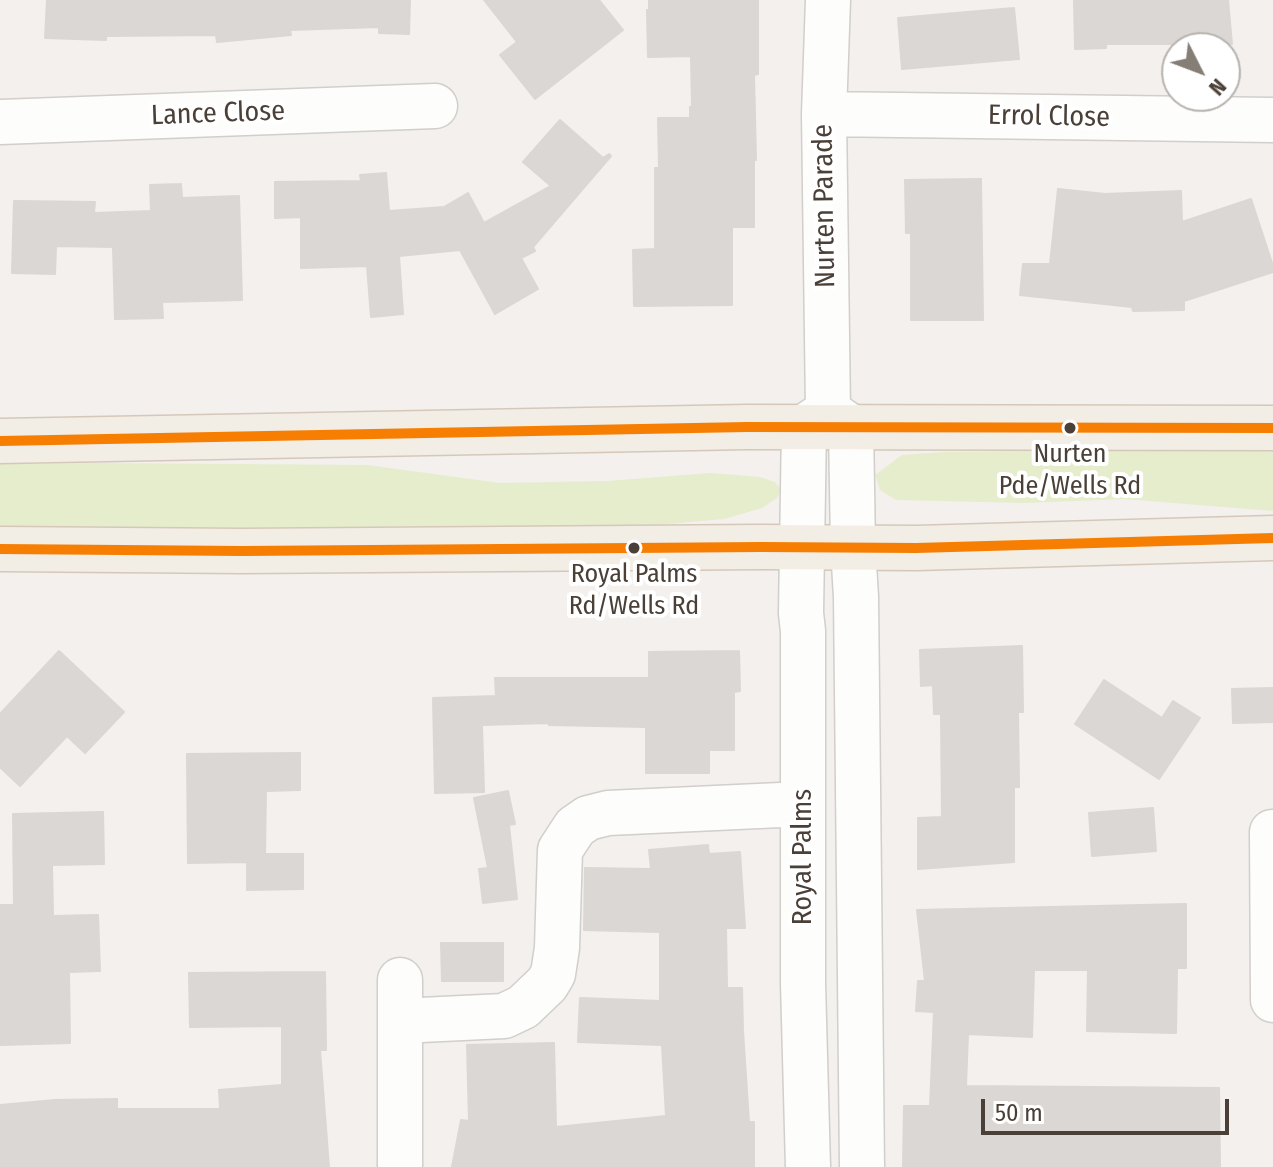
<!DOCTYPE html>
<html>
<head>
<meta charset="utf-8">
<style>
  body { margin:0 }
  #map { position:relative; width:1273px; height:1167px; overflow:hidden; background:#f3f0ed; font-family:"Fira Sans Condensed",sans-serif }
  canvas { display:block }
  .north { position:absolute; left:1161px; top:32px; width:80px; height:80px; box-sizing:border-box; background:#fff; border:2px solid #b7b3af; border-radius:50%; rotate:132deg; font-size:22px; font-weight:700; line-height:32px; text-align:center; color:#4a4038 }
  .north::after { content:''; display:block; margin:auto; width:28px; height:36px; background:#857e77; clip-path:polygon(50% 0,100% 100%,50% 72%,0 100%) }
  .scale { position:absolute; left:981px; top:1099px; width:248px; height:36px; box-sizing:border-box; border:4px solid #4a4038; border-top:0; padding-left:10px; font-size:24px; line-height:28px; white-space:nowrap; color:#4a4038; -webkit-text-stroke:6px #fff; paint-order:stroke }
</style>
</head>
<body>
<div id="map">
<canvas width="1273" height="1167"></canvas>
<div class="north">N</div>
<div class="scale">50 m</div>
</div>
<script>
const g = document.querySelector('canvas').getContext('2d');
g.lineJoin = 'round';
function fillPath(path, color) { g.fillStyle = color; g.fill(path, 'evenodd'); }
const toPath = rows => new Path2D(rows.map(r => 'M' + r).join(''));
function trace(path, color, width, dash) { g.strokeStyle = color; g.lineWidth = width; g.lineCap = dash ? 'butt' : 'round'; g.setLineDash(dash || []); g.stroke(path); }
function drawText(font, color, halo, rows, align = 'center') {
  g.font = font + ' "Fira Sans Condensed",sans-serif'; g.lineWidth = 8; g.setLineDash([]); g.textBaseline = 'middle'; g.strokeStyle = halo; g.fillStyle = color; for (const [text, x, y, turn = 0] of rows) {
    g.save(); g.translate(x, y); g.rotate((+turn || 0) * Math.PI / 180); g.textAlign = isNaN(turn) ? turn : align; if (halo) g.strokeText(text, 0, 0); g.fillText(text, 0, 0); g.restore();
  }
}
fillPath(toPath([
  [1273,448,1273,511,1124,499,1025,503,896,500,880,490,875,475,902,455,943,452],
  [96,463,367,465,500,483,608,481,710,473,760,477,775,482,781,490,777,498,762,508,724,519,577,532,0,529,0,464]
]), '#e5edcd');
const building = toPath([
  [47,0,410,0,409,34,379,33,379,27,290,30,291,35,217,42,216,35,106,36,106,40,45,38,47,0],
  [484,0,599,0,623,30,535,99,500,55,517,42,484,0],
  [649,0,758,0,758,74,754,75,756,160,754,160,754,227,732,227,732,305,634,306,633,250,655,249,655,168,659,168,658,118,690,118,690,107,692,107,691,56,648,57,647,10,649,10,649,0],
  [1074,0,1228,0,1232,44,1201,47,1201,44,1106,44,1106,48,1075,49,1074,0],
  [1014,8,1019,59,902,69,898,18,1014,8],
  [560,120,603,158,609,154,611,156,533,247,535,251,521,258,538,289,495,314,460,250,399,256,403,314,371,317,367,266,301,268,301,217,275,218,275,182,361,181,360,175,386,173,389,211,444,207,468,193,484,223,551,186,523,162,560,120],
  [981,179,983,320,911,320,911,233,906,233,905,180,981,179],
  [181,184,182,198,239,196,242,300,162,302,163,318,115,319,113,247,56,246,55,274,12,273,14,201,95,202,94,213,151,211,150,185,181,184],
  [1058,189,1105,194,1181,191,1182,222,1251,199,1273,266,1273,272,1184,301,1184,310,1133,311,1132,307,1020,295,1023,264,1050,264,1058,189],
  [1022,646,1023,712,1018,712,1019,787,1014,787,1014,862,918,869,918,818,942,817,941,714,934,714,933,685,921,686,920,650,1022,646],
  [59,651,124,712,85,753,67,736,20,786,0,767,0,714,59,651],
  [739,651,740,691,734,692,734,750,709,750,709,773,646,773,646,727,549,725,549,723,482,725,484,792,435,793,433,698,496,696,495,678,649,678,649,652,739,651],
  [1104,680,1162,718,1173,701,1200,718,1159,779,1075,724,1104,680],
  [1273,688,1273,722,1233,723,1232,689,1273,688],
  [300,753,300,790,266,791,265,854,303,854,303,889,247,890,247,862,188,863,187,754,300,753],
  [508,791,515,824,509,825,517,899,483,903,479,869,488,868,474,798,508,791],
  [1153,808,1156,851,1092,856,1089,813,1153,808],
  [103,812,104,864,52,865,53,916,98,915,100,971,69,972,70,1043,0,1045,0,905,14,905,13,814,103,812],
  [708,845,709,854,740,852,745,928,726,928,727,988,742,988,743,1031,749,1122,754,1122,754,1167,452,1167,461,1120,469,1121,467,1045,554,1043,556,1127,666,1116,662,1045,578,1042,580,998,660,1001,660,932,584,930,585,868,651,869,649,850,708,845],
  [1186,904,1186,968,1177,968,1176,1033,1087,1031,1088,970,1034,970,1032,1037,968,1034,966,1086,1219,1088,1220,1167,903,1167,904,1106,930,1106,934,1012,916,1011,918,981,925,981,917,910,1186,904],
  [441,943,503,943,503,981,442,981,441,943],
  [325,972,326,1050,320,1050,329,1167,0,1167,0,1105,55,1100,117,1099,117,1109,220,1109,219,1090,282,1085,282,1026,190,1027,189,973,325,972]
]);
fillPath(building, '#dbd7d4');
trace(building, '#dbd7d3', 2);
const minor = toPath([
  [828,0,824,114,828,411],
  [824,114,1273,120],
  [0,122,435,106],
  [828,411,851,427,853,547,856,597,862,1167],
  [1272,832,1273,1000],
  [400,980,400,1167],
  [400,1021,504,1016,523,1007,547,984,553,974,557,948,560,850,575,827,588,818,608,813,802,804],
  [808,1167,803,983,803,631,801,613,804,427,828,411]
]);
const major = toPath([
  [0,441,747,427,1273,428],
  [0,549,242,551,761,547,916,548,1273,538]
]);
trace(minor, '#d1cecb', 47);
trace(major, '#d5c8ba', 47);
trace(minor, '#fdfdfc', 44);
trace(major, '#f2ede5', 44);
trace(toPath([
  [0,441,747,427,1273,428],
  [0,549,242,551,761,547,916,548,1273,538]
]), '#f67f03', 10);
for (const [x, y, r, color] of [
  [1070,428,7,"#4a4038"],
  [634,548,7,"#4a4038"]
]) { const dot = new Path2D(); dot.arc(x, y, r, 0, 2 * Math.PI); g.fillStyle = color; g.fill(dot); trace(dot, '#fff', 3); }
drawText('26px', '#4a4038', '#fff', [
  ["Nurten",1070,455],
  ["Pde/Wells Rd",1070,487],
  ["Royal Palms",634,575],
  ["Rd/Wells Rd",634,607]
]);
drawText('28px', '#4a4038', '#fff', [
  ["Lance Close",218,114,-2],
  ["Errol Close",1049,117,1],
  ["Nurten Parade",825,206,-91],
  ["Royal Palms",803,857,-90]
]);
</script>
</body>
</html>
